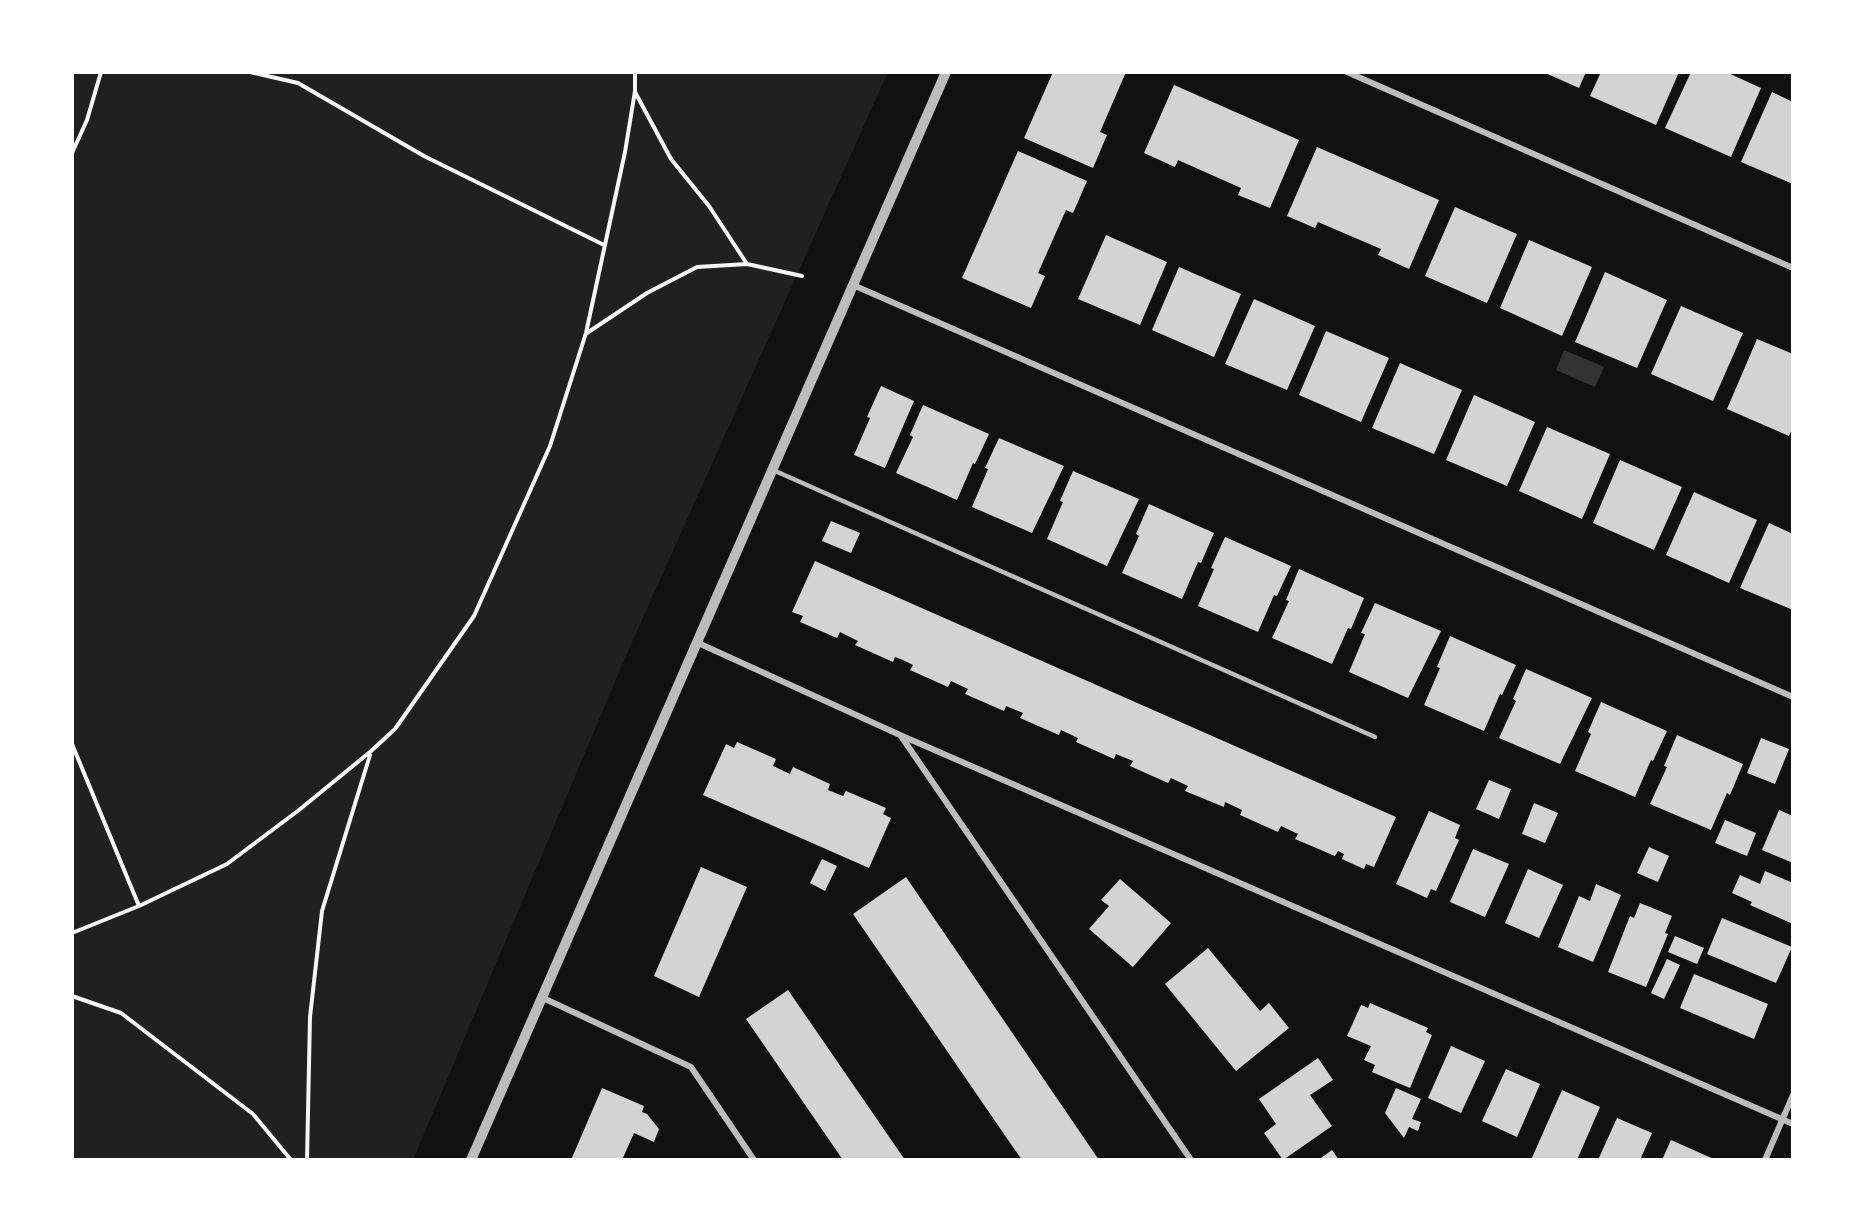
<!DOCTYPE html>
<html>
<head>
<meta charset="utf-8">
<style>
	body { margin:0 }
	#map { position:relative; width:1865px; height:1232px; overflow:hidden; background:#111; font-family:"Work Sans",sans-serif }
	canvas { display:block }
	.frame { position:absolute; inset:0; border:74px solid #fff; pointer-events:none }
</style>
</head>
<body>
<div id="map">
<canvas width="1865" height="1232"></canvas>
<div class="frame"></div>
</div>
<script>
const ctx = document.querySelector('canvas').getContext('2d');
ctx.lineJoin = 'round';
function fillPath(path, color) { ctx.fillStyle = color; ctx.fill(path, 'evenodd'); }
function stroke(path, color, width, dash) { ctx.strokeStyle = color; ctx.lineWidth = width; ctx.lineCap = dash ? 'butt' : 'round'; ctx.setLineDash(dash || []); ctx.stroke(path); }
const green = new Path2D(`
	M72 72H888L628 651 413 1160H72Z`);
const water = new Path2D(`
	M1564 350 1604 367 1595 387 1556 370Z`);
const building = new Path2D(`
	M1053 72H1126L1100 132 1107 135 1093 168 1024 138Z
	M1543 72H1586L1579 88Z
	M1601 72H1679L1656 125 1590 96Z
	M1691 72H1726L1761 88 1731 157 1665 128Z
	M1174 85 1299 140 1270 208 1238 195 1241 188 1178 160 1175 167 1144 153Z
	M1772 92 1793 102V184L1741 162Z
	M1317 147 1439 200 1409 269 1378 255 1381 249 1318 222 1315 228 1287 216Z
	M1018 151 1087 181 1073 213 1066 210 1038 273 1045 276 1031 308 962 278Z
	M1455 207 1517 234 1487 303 1425 276Z
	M1106 235 1167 262 1140 325 1078 299Z
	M1529 240 1592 267 1562 336 1500 308Z
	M1179 267 1241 294 1214 357 1152 330Z
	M1605 272 1667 300 1637 368 1575 342Z
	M1254 299 1315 326 1287 390 1225 364Z
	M1681 306 1743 333 1713 401 1651 374Z
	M1326 331 1389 358 1361 422 1299 395Z
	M1757 339 1793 354V427L1789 436 1727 409Z
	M1400 363 1462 390 1434 454 1372 428Z
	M881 386 914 401 885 468 854 455 870 418 867 417Z
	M1474 395 1535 422 1507 486 1446 460Z
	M923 405 989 434 975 464 973 463 957 500 896 473 913 437 910 435Z
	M1547 427 1610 454 1582 519 1519 491Z
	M999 438 1064 466 1032 533 972 507 988 469 985 468Z
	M1620 460 1682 487 1654 550 1593 523Z
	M1073 471 1139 499 1107 566 1047 539 1063 502 1060 501Z
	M1694 492 1757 520 1729 583 1666 555Z
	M1149 504 1214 533 1201 563 1198 562 1182 599 1122 573 1139 536 1136 534Z
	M831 521 860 533 851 553 822 541Z
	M1769 523 1793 534V610L1740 588Z
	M1225 537 1291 566 1277 596 1274 595 1258 632 1198 606 1214 569 1211 568Z
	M815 561 1396 817 1374 867 1366 864 1364 869 1342 859 1344 854 1338 851 1335 856 1295 839 1298 834 1281 826 1278 832 1240 815 1242 810 1225 802 1224 807 1185 791 1188 786 1171 778 1168 783 1130 766 1133 761 1116 754 1114 759 1076 742 1078 738 1061 730 1059 735 1020 718 1023 713 1006 706 1004 711 965 694 968 689 951 681 948 687 910 670 913 665 903 660 895 657 893 662 855 645 858 641 840 632 837 638 800 622 803 616 792 612Z
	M1299 569 1364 598 1351 629 1348 628 1332 664 1272 638 1289 601 1286 600Z
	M1375 603 1441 631 1408 698 1349 672 1365 634 1361 633Z
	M1450 636 1516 665 1502 695 1500 694 1484 731 1424 705 1440 668 1437 667Z
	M1526 669 1592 698 1560 764 1499 738 1516 701 1513 699Z
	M1601 702 1667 731 1653 761 1651 760 1635 797 1575 771 1591 734 1588 732Z
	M1677 735 1743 764 1730 795 1727 793 1711 830 1650 804 1667 767 1664 766Z
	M1761 738 1789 749 1775 784 1747 773Z
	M737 742 776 759 773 766 790 774 793 767 830 784 828 790 843 796 846 791 886 808 883 814 891 818 869 868 703 795 726 744 734 748Z
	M1489 780 1511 789 1499 819 1476 809Z
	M1534 803 1558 813 1545 843 1522 834Z
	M1779 810 1793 816V863L1762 850Z
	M1429 811 1460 825 1455 838 1459 840 1436 891 1431 889 1427 898 1396 884Z
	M1725 820 1756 833 1747 856 1715 843Z
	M1649 847 1669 856 1658 882 1637 873Z
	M1473 849 1509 864 1485 917 1450 902Z
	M822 859 837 866 825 891 810 883Z
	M701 867 747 887 699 997 654 976Z
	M1528 869 1563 885 1539 938 1505 923Z
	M1765 871 1793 883V924L1750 905 1752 902 1732 893 1740 875 1760 884Z
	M906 877 923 902 1099 1160H1022L1006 1137 853 914Z
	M1120 879 1171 923 1133 967 1089 929 1109 906 1101 900Z
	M1596 884 1621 895 1593 962 1558 947 1579 896 1590 901Z
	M1640 903 1672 916 1665 933 1668 934 1646 987 1608 972 1630 916 1634 918Z
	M1722 918 1792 947 1776 983 1707 954Z
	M1675 936 1704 948 1697 964 1668 952Z
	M1208 948 1260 1011 1269 1003 1289 1028 1236 1071 1165 984Z
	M1667 959 1680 965 1664 999 1651 993Z
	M1694 974 1768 1004 1754 1039 1680 1008Z
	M788 990 872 1112 905 1160H843L746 1019Z
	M1370 1003 1428 1028 1426 1032 1432 1035 1410 1088 1372 1072 1375 1065 1364 1060 1371 1046 1347 1036 1361 1005 1368 1008Z
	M1451 1046 1485 1061 1461 1113 1428 1098Z
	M1318 1058 1333 1080 1310 1095 1332 1126 1283 1160 1264 1133 1276 1124 1259 1099Z
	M1506 1069 1540 1084 1517 1137 1482 1121Z
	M602 1088 644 1106 642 1112 647 1114 659 1129 654 1142 634 1133 622 1160H571Z
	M1396 1088 1421 1099 1412 1119 1421 1122 1418 1131 1409 1127 1404 1138 1385 1113Z
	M1562 1090 1600 1107 1577 1160H1531Z
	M1617 1118 1652 1133 1640 1160H1598Z
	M1671 1140 1716 1160H1662Z
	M1332 1150 1339 1160H1318Z`);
const path = new Path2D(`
	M250 72 298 83 424 156 604 245
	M635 92 671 159 709 206 747 264
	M72 153 87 120 101 72
	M587 333 647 293 697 267 747 264 802 276
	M72 744 139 906
	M72 933 139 906 227 864 299 810 370 752 395 729 474 616 550 446 586 333 625 152 635 91V72
	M72 996 121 1013 253 1114 291 1160
	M307 1160 310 1017 322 911 370 755`);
const service = new Path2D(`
	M773 470 1375 737`);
const minor = new Path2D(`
	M1347 72 1793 268
	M853 285 1793 697
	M696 642 900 735 1793 1124
	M901 736 1191 1160
	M541 997 691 1067 754 1160
	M1765 1160 1793 1095`);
const tertiary = new Path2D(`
	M471 1160 946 72`);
fillPath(green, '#202020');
fillPath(water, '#333');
fillPath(building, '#d3d3d3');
stroke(path, '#f5f5f5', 4);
stroke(service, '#bcbcbc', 4.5);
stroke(minor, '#bcbcbc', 6);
stroke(tertiary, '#bcbcbc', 10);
</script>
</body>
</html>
